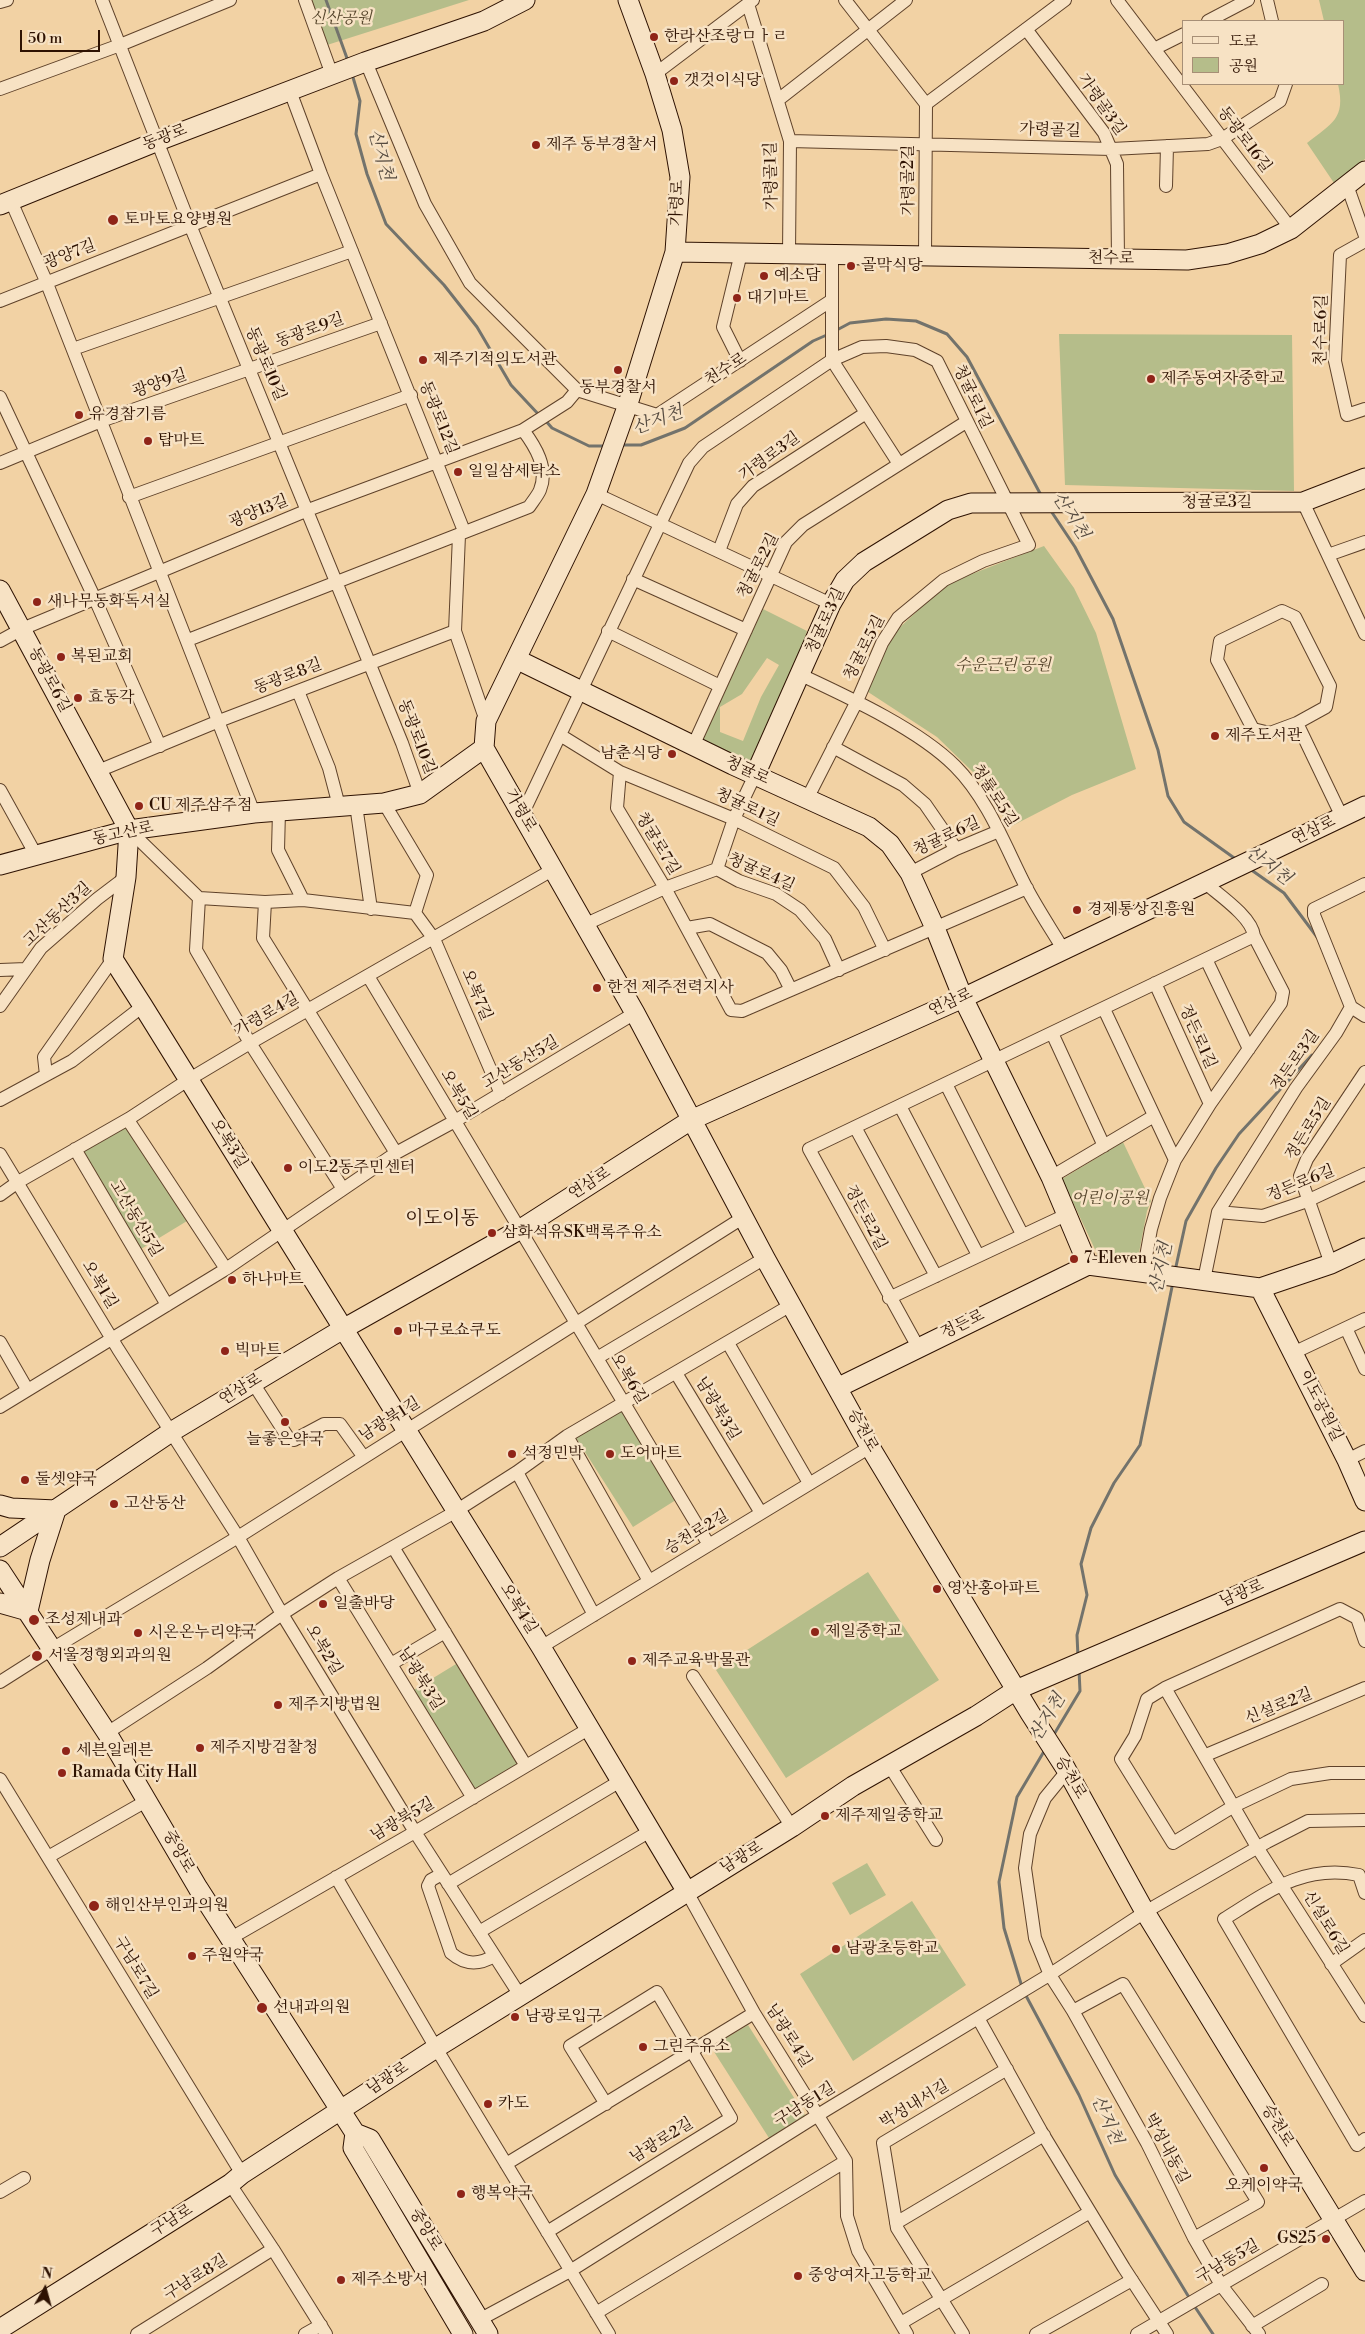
<!DOCTYPE html>
<html>
<head>
<meta charset="utf-8">
<style>
	body { margin:0 }
	#map { position:relative; width:1365px; height:2334px; overflow:hidden; background:#f2d2a4; font-family:"Libre Bodoni","Noto Serif KR",serif }
	canvas { display:block }
	.legend { position:absolute; left:1182px; top:20px; width:162px; height:65px; box-sizing:border-box; background:#f7e2c4; border:1px solid #a78f76; margin:0; padding:6px 9px; list-style:none; font-size:15px; color:#2e1202 }
	.legend li { display:flex; align-items:center; gap:10px; height:25px }
	.legend b { width:25px; border:1px solid #a78f76 }
	.north { position:absolute; left:20px; top:2264px; width:50px; height:50px; -webkit-text-stroke:4px #f7e2c4; paint-order:stroke; rotate:7deg; font-size:14px; font-weight:700; line-height:20px; text-align:center; color:#2e1202 }
	.north::after { content:''; display:block; margin:auto; width:18px; height:22px; background:#2e1202; clip-path:polygon(50% 0,100% 100%,50% 72%,0 100%) }
	.scale { position:absolute; left:20px; top:30px; width:80px; height:22px; box-sizing:border-box; border:2px solid #2e1202; border-top:0; padding-left:6px; font-size:15px; line-height:18px; white-space:nowrap; color:#2e1202; -webkit-text-stroke:4px #f7e2c4; paint-order:stroke }
</style>
</head>
<body>
<div id="map">
<canvas width="1365" height="2334"></canvas>
<ul class="legend">
<li><b style="height:6px;background:#f7e2c4"></b>도로</li>
<li><b style="height:14px;background:#b5bd8a"></b>공원</li>
</ul>
<div class="north">N</div>
<div class="scale">50 m</div>
</div>
<script>
const ctx = document.querySelector('canvas').getContext('2d');
ctx.lineJoin = 'round';
function fillPath(path, color) { ctx.fillStyle = color; ctx.fill(path, 'evenodd'); }
function stroke(path, color, width, dash) { ctx.strokeStyle = color; ctx.lineWidth = width; ctx.lineCap = dash ? 'butt' : 'round'; ctx.setLineDash(dash || []); ctx.stroke(path); }
function write(font, color, halo, rows, align = 'center') {
  ctx.font = font + ' "Libre Bodoni","Noto Serif KR",serif'; ctx.lineWidth = 5; ctx.setLineDash([]); ctx.textBaseline = 'middle'; ctx.strokeStyle = halo; ctx.fillStyle = color; for (const [text, x, y, turn = 0] of rows) {
    ctx.save(); ctx.translate(x, y); ctx.rotate((+turn || 0) * Math.PI / 180); ctx.textAlign = isNaN(turn) ? turn : align; if (halo) ctx.strokeText(text, 0, 0); ctx.fillText(text, 0, 0); ctx.restore();
  }
}
const green = new Path2D(`
	M311 0H469L327 45Z
	M1319 0H1365V159L1334 183 1307 143C1332 123 1346 119 1338 84H1344V21H1324Z
	M1059 334 1292 335 1294 491 1065 485Z
	M1044 546 1074 588 1096 633 1136 769 1072 795 1010 827 975 774 937 737 865 690 896 631 946 584Z
	M763 609 807 631 795 667 753 759 747 766 699 743ZM767 658 779 665 761 697 743 741 720 732V707L742 694Z
	M128 1125 187 1221 141 1249 82 1153Z
	M1123 1142 1151 1201 1147 1211 1137 1263 1100 1260 1062 1179Z
	M622 1409 679 1498 633 1527 576 1438Z
	M868 1572 939 1680 786 1778 716 1670Z
	M456 1664 519 1765 475 1792 412 1691Z
	M867 1863 886 1895 850 1915 832 1883Z
	M912 1901 966 1985 853 2061 800 1974Z
	M748 2025 805 2115 769 2138 711 2047Z`);
const stream = new Path2D(`
	M326 0 348 61
	M352 74 360 101 356 134 367 174 386 224 444 285 477 327 511 385 540 416
	M835 331 850 323 886 319 916 321 947 334 967 357 1042 497
	M545 420 552 428 589 446H606
	M620 445H641L685 428 813 341 829 334
	M1051 511 1075 547 1113 619 1158 750 1168 796 1184 822 1237 860
	M1250 869 1284 893 1317 937
	M1175 1271 1186 1221 1216 1168 1239 1134 1312 1055
	M1078 1657 1077 1635 1087 1595 1081 1564 1091 1528 1114 1483 1140 1445 1173 1282
	M1053 1736 1080 1691 1079 1670
	M1022 1987 1004 1928 999 1882 1017 1797 1046 1748
	M1024 1992 1079 2095 1115 2175 1190 2299
	M1193 2304 1213 2334`);
const street = new Path2D(`
	M102 0 190 225 402 743 420 794
	M305 0 332 75
	M845 0 926 104 925 256
	M1117 0 1291 229
	M1267 0 1272 21
	M0 2 7 0
	M748 4 790 141 789 254
	M1208 21 1248 0
	M1026 29 1104 133 1117 164 1118 259
	M1154 49 1184 34
	M366 62 425 204 470 283 577 390 657 415 832 300V254
	M655 74 753 0
	M0 89 120 45 230 0
	M290 91 321 174 464 531
	M778 100 906 0
	M926 104 1065 0
	M790 141 1112 149 1208 144 1222 139 1280 101 1286 84
	M1347 185 1365 236
	M1166 186 1167 146
	M11 201 46 281 254 813
	M1365 241 1340 255 1335 361 1347 415 1365 409
	M832 300V360L899 464
	M0 301 321 174
	M73 349 352 251
	M740 361 723 327 741 253
	M0 397 95 599 160 746
	M0 463 101 421 381 323
	M596 494 831 604
	M129 497 411 395
	M1303 502 1365 634
	M459 535 455 631 486 721
	M719 551 737 504 753 486 866 413
	M1328 555 1365 542
	M633 579 746 630
	M608 631 720 686
	M188 640 529 507C533 501 538 495 540 490 549 468 535 446 523 430
	M0 641 22 629 308 510 523 430 567 402 577 390
	M801 675C848 697 918 729 955 766 988 799 1005 846 1026 887 1037 908 1051 929 1063 949
	M298 691 329 768 339 806
	M1297 723 1270 733 1253 729 1217 660 1220 641 1282 611 1295 617 1330 686 1326 707 1297 723 1342 817
	M560 735 620 772 734 819 834 868 864 907 885 950
	M693 746 786 542 803 525 966 422
	M833 747 903 785 925 804 956 849
	M98 771 219 721 455 631
	M620 772 617 808 665 888 731 1010 742 1011 1027 888
	M0 790 36 855
	M356 805 371 909
	M279 811 278 850 303 900
	M522 815 689 463 703 447 832 360 862 347 886 346 915 350 937 361 1029 545 983 561 944 580 898 618 882 643 857 701 807 799
	M129 830 199 898 196 950 250 1043 343 1189
	M717 869 734 819 755 775
	M910 873 956 849 999 831
	M1204 882C1219 895 1252 917 1254 936
	M199 898 265 902 303 900 415 913 427 875 384 803
	M265 902 263 938 396 1153
	M415 913 434 939 501 1094
	M586 924 665 888 717 869 739 881 776 894 800 910 825 939 839 970
	M687 928 710 924 767 953 781 970 791 990
	M1206 959 1249 1049
	M0 970 26 969
	M368 976 709 1545
	M1155 983 1210 1104
	M0 1006 41 948 97 899 126 877
	M1351 1007 1365 1016
	M1104 1009 1175 1160
	M1052 1033 1104 1146
	M46 1075 44 1057 113 959
	M946 1084 1022 1234
	M0 1100 72 1061 143 1006
	M900 1106 978 1255
	M128 1120 226 1269
	M855 1127 936 1276
	M75 1149 167 1305
	M0 1154 118 1349 238 1537 282 1614 415 1832 521 1997
	M1051 1177 1154 1116
	M0 1195 18 1182 130 1118 188 1080 250 1043 554 869
	M1218 1212 1263 1216 1307 1201 1365 1174
	M1331 1264 1300 1176 1307 1159 1365 1072
	M1204 1280 1218 1212 1296 1088 1336 1033 1351 1007 1314 915V909L1365 884
	M889 1298 1068 1214
	M1346 1328 1365 1369
	M0 1342 27 1389
	M728 1343 809 1483
	M918 1347 809 1149 1254 936 1283 992 1281 1003 1210 1104 1175 1160 1160 1198 1151 1229 1143 1273
	M1293 1353 1365 1319
	M597 1358 765 1258
	M676 1373 761 1513
	M253 1383 289 1439 294 1440 324 1424H340L363 1456
	M0 1407 226 1269 396 1153 455 1121 635 1013
	M567 1436 649 1581
	M1347 1460 1365 1451
	M517 1472 594 1615
	M393 1547 526 1766
	M338 1578 473 1798
	M1365 1641 1357 1618 1340 1609 1165 1688 1147 1699 1135 1736 1121 1759 1173 1843 1234 1806 1291 1779 1330 1773H1365
	M541 1647 870 1447
	M391 1664 445 1632
	M693 1676 792 1827
	M0 1682 52 1649 238 1537 744 1217
	M1165 1688 1257 1847 1365 2016
	M107 1733 207 1668 282 1614 338 1578 448 1516 517 1472 567 1436 791 1305
	M1206 1755 1365 1688
	M889 1765 936 1840
	M1067 1771 1045 1798 1030 1834 1025 1868 1035 1938 1050 1975 1073 2011 1147 2143 1194 2238 1221 2285 1259 2334
	M0 1779 242 2174
	M48 1857 148 1800
	M442 1874 431 1880 428 1886 451 1953C465 1965 479 1965 494 1956
	M336 1877 436 2048 609 2334
	M448 1884 622 1780
	M687 1892 754 2013 846 2161 847 2216 858 2251 907 2334
	M1365 1893 1359 1875C1304 1864 1269 1891 1224 1919L1357 2145 1365 2139
	M479 1932 652 1830
	M231 1938 415 1832 590 1728
	M1331 1964 1365 1940
	M1073 2011 1123 1984 1258 2202 1194 2238
	M978 2018 1041 2131 1124 2268 1167 2334
	M506 2164 754 2013
	M230 2184 273 2249 326 2334
	M0 2192 24 2178
	M896 2223 1044 2135
	M547 2232 731 2118 657 1992 570 2046 606 2104
	M596 2313 846 2161
	M479 2320 570 2271 826 2110 1049 1975 1145 1912 1267 1842 1308 1821 1365 1820
	M901 2323 1090 2212
	M1252 2326 1322 2284
	M137 2334 273 2249
	M305 2334 321 2325
	M963 2334 897 2228 883 2143 1007 2069
	M1036 2334 1132 2280
	M1137 2334 1365 2201`);
const secondary = new Path2D(`
	M628 0 655 74 672 130 680 177 675 252 627 407 596 494 486 721 484 748 635 1013 765 1258 870 1447 1030 1713 1066 1769 1145 1912 1365 2271
	M0 205 158 141 365 62 484 21 525 0
	M675 252 1187 260 1227 254 1260 244 1291 229 1365 171
	M0 590 129 830 126 877 113 959 143 1006 541 1647 687 1892
	M516 659 733 765 869 827 890 844 910 873 935 928 963 998 1051 1177 1088 1265 1260 1288 1331 1264 1365 1248
	M755 775 831 604 845 580 864 562 948 510 971 503 1303 502 1365 478
	M0 865 129 830 254 813 384 803 420 794 484 748
	M1260 1288 1347 1460 1365 1501
	M839 1387 1088 1265
	M0 1505 11 1508 56 1510 40 1560 28 1611 0 1603
	M0 1547 171 1432 343 1329 519 1230 691 1120 963 998 1365 806
	M0 1570 107 1733 198 1888 355 2133 370 2139 488 2334
	M355 2133 353 2148 463 2334
	M0 2329 230 2184 242 2174 436 2048 792 1827 853 1786 976 1716 1016 1690 1365 1541`);
const markers = [
	[654,37,5,"#8f2418"],
	[674,81,5,"#8f2418"],
	[536,145,5,"#8f2418"],
	[113,220,6,"#8f2418"],
	[851,266,5,"#8f2418"],
	[764,276,5,"#8f2418"],
	[737,298,5,"#8f2418"],
	[423,360,5,"#8f2418"],
	[618,370,5,"#8f2418"],
	[1151,379,5,"#8f2418"],
	[79,415,5,"#8f2418"],
	[148,441,5,"#8f2418"],
	[458,472,5,"#8f2418"],
	[37,602,5,"#8f2418"],
	[61,657,5,"#8f2418"],
	[78,698,5,"#8f2418"],
	[1215,736,5,"#8f2418"],
	[672,754,5,"#8f2418"],
	[139,806,5,"#8f2418"],
	[1077,910,5,"#8f2418"],
	[597,988,5,"#8f2418"],
	[288,1168,5,"#8f2418"],
	[492,1233,5,"#8f2418"],
	[1074,1259,5,"#8f2418"],
	[232,1280,5,"#8f2418"],
	[398,1331,5,"#8f2418"],
	[225,1351,5,"#8f2418"],
	[285,1422,5,"#8f2418"],
	[512,1454,5,"#8f2418"],
	[610,1454,5,"#8f2418"],
	[25,1480,5,"#8f2418"],
	[114,1504,5,"#8f2418"],
	[937,1589,5,"#8f2418"],
	[323,1604,5,"#8f2418"],
	[34,1620,6,"#8f2418"],
	[815,1632,5,"#8f2418"],
	[138,1633,5,"#8f2418"],
	[37,1656,6,"#8f2418"],
	[632,1661,5,"#8f2418"],
	[278,1705,5,"#8f2418"],
	[200,1748,5,"#8f2418"],
	[66,1751,5,"#8f2418"],
	[62,1773,5,"#8f2418"],
	[825,1816,5,"#8f2418"],
	[94,1906,6,"#8f2418"],
	[836,1949,5,"#8f2418"],
	[192,1956,5,"#8f2418"],
	[262,2008,6,"#8f2418"],
	[515,2017,5,"#8f2418"],
	[643,2047,5,"#8f2418"],
	[488,2104,5,"#8f2418"],
	[1264,2168,5,"#8f2418"],
	[461,2194,5,"#8f2418"],
	[1326,2239,5,"#8f2418"],
	[798,2276,5,"#8f2418"],
	[341,2280,5,"#8f2418"]
];
const parkNames = [
	["신산공원",341,19],
	["수운근린 공원",1003,666],
	["어린이공원",1110,1199]
];
const poiNames = [
	["한라산조랑ㅁㅏㄹ",664,37],
	["갯것이식당",684,81],
	["제주 동부경찰서",546,145],
	["토마토요양병원",124,220],
	["골막식당",861,266],
	["예소담",774,276],
	["대기마트",747,298],
	["제주기적의도서관",433,360],
	["제주동여자중학교",1161,379],
	["동부경찰서",618,388,"center"],
	["유경참기름",89,415],
	["탑마트",158,441],
	["일일삼세탁소",468,472],
	["새나무동화독서실",47,602],
	["복된교회",71,657],
	["효동각",88,698],
	["제주도서관",1225,736],
	["남춘식당",662,754,"right"],
	["CU 제주삼주점",149,806],
	["경제통상진흥원",1087,910],
	["한전 제주전력지사",607,988],
	["이도2동주민센터",298,1168],
	["삼화석유SK백록주유소",502,1233],
	["7-Eleven",1084,1259],
	["하나마트",242,1280],
	["마구로쇼쿠도",408,1331],
	["빅마트",235,1351],
	["늘좋은약국",285,1440,"center"],
	["석정민박",522,1454],
	["도어마트",620,1454],
	["둘셋약국",35,1480],
	["고산동산",124,1504],
	["영산홍아파트",947,1589],
	["일출바당",333,1604],
	["조성제내과",45,1620],
	["제일중학교",825,1632],
	["시온온누리약국",148,1633],
	["서울정형외과의원",48,1656],
	["제주교육박물관",642,1661],
	["제주지방법원",288,1705],
	["제주지방검찰청",210,1748],
	["세븐일레븐",76,1751],
	["Ramada City Hall",72,1773],
	["제주제일중학교",835,1816],
	["해인산부인과의원",105,1906],
	["남광초등학교",846,1949],
	["주원약국",202,1956],
	["선내과의원",273,2008],
	["남광로입구",525,2017],
	["그린주유소",653,2047],
	["카도",498,2104],
	["오케이약국",1264,2186,"center"],
	["행복약국",471,2194],
	["GS25",1316,2239,"right"],
	["중앙여자고등학교",808,2276],
	["제주소방서",351,2280]
];
const streetNames = [
	["가령골3길",1101,105,55],
	["가령골길",1050,131,2],
	["동광로",165,138,-21],
	["동광로16길",1244,140,53],
	["가령골1길",772,176,-91],
	["가령골2길",909,180,-90],
	["가령로",678,203,-88],
	["광양7길",70,255,-21],
	["천수로",1111,259,1],
	["천수로6길",1322,330,-89],
	["동광로9길",310,331,-20],
	["동광로10길",265,364,67],
	["천수로",726,370,-33],
	["광양9길",160,384,-19],
	["청귤로1길",972,397,64],
	["동광로12길",438,418,68],
	["가령로3길",770,457,-36],
	["청귤로3길",1217,503],
	["광양13길",259,512,-22],
	["청귤로2길",759,566,-63],
	["청귤로3길",826,621,-65],
	["청귤로5길",865,648,-63],
	["동광로8길",288,677,-21],
	["동광로6길",49,680,62],
	["동광로10길",416,737,69],
	["청귤로",747,771,25],
	["청률로5길",994,796,57],
	["청귤로1길",747,808,25],
	["가령로",520,811,60],
	["연삼로",1314,831,-26],
	["동고산로",123,834,-12],
	["청귤로6길",947,837,-25],
	["청귤로7길",657,844,59],
	["청귤로4길",761,873,24],
	["고산동산3길",58,915,-43],
	["오복7길",476,995,67],
	["연삼로",951,1003,-25],
	["가령로4길",267,1015,-30],
	["정든로1길",1197,1037,66],
	["정든로3길",1296,1061,-55],
	["고산동산5길",521,1063,-31],
	["오복5길",458,1095,59],
	["정든로5길",1309,1129,-58],
	["오복3길",228,1144,58],
	["연삼로",590,1184,-33],
	["정든로6길",1301,1184,-22],
	["정든로2길",865,1218,62],
	["고산동산5길",135,1219,59],
	["오복1길",99,1285,59],
	["정든로",963,1325,-26],
	["오복6길",628,1379,59],
	["연삼로",241,1390,-31],
	["이도공원길",1320,1406,63],
	["남광북3길",717,1409,59],
	["남광북1길",390,1420,-32],
	["승천로",862,1431,61],
	["승천로2길",697,1533,-31],
	["남광로",1242,1594,-23],
	["오복4길",518,1609,58],
	["오복2길",323,1650,59],
	["남광북3길",420,1679,58],
	["신설로2길",1279,1707,-22],
	["승천로",1070,1778,60],
	["남광북5길",403,1820,-30],
	["중앙로",178,1852,60],
	["남광로",742,1858,-32],
	["신설로6길",1325,1923,58],
	["구남로7길",135,1968,59],
	["남광로4길",788,2036,58],
	["남광로",388,2079,-33],
	["구남동1길",805,2105,-32],
	["박성내서길",915,2105,-31],
	["승천로",1277,2126,58],
	["남광로2길",662,2141,-32],
	["박성내동길",1166,2149,62],
	["구남로",172,2221,-32],
	["중앙로",425,2230,59],
	["구남동5길",1228,2262,-30],
	["구남로8길",196,2278,-32]
];
const waterNames = [
	["산지천",380,155,75],
	["산지천",658,421,-20],
	["산지천",1070,516,57],
	["산지천",1268,866,37],
	["산지천",1162,1268,-78],
	["산지천",1048,1718,-59],
	["산지천",1106,2120,66]
];
const quarterNames = [
	["이도이동",442,1219]
];
fillPath(green, '#b5bd8a');
stroke(stream, '#73736c', 3);
stroke(street, '#5f422a', 14);
stroke(secondary, '#2e1202', 21);
stroke(street, '#f7e2c4', 12);
stroke(secondary, '#f7e2c4', 19);
for (const [x, y, r, color] of markers) { const dot = new Path2D(); dot.arc(x, y, r, 0, 2 * Math.PI); ctx.fillStyle = color; ctx.fill(dot); stroke(dot, '#f7e2c4', 2); }
write('italic 16px', '#56452b', '#f7e2c4', parkNames);
write('16px', '#2e1202', '#f7e2c4', poiNames, 'left');
write('16px', '#2e1202', '#f7e2c4', streetNames);
write('italic 18px', '#564b40', '#f7e2c4', waterNames);
write('19px', '#2e1202', '#f7e2c4', quarterNames);
</script>
</body>
</html>
